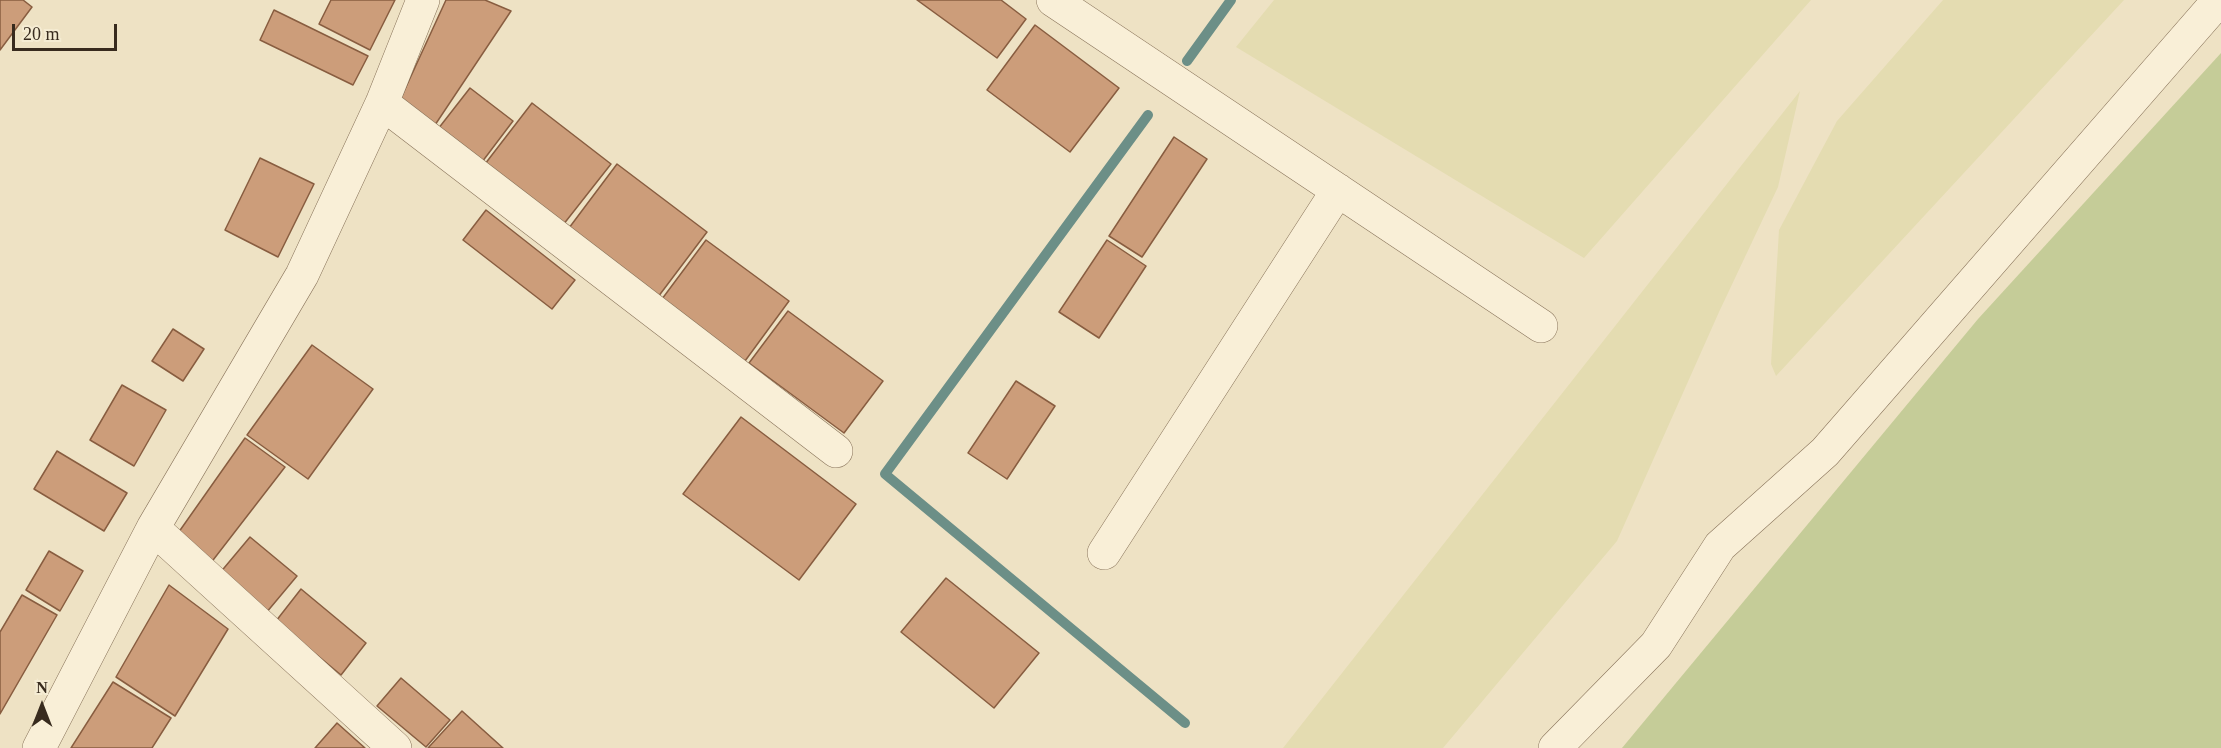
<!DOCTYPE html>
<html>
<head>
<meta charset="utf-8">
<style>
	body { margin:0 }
	#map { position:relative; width:2221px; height:748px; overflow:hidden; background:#eee2c4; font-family:Georgia,serif }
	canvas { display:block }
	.north { position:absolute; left:12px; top:676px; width:60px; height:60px; -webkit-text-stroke:4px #f5ecd3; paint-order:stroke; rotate:0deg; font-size:16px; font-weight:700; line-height:24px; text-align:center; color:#382b1e }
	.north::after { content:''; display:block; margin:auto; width:21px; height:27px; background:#382b1e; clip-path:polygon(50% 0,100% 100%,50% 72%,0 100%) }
	.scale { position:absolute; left:12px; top:24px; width:105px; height:27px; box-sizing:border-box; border:3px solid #382b1e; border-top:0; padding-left:8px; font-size:18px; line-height:21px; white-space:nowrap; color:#382b1e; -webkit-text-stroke:4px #f5ecd3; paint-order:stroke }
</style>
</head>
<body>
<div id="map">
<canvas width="2221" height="748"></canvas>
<div class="north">N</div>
<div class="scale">20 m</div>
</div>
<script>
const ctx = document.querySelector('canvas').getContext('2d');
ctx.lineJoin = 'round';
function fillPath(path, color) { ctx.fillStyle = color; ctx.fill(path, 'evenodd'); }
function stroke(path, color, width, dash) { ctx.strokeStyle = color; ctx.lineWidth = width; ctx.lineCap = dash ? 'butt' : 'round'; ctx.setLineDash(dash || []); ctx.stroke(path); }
const farmland = new Path2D(`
	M1274 0H1811L1584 258 1236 47Z
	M1943 0H2124L1776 376 1771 364 1779 230 1837 121Z
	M1800 91 1778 187 1719 312 1617 541 1443 748H1283Z`);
const green = new Path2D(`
	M2221 53V748H1622L1978 319Z`);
const stream = new Path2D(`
	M1187 61 1231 0
	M1148 115 885 474 1185 723`);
const building = new Path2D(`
	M0 0H23L32 7 0 50Z
	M331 0H395L370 50 319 24Z
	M446 0H485L511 11 435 125 400 100Z
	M917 0H1001L1026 19 997 58Z
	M274 10 368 56 353 85 260 40Z
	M1035 25 1119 88 1070 152 987 90Z
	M470 88 513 121 482 162 438 129Z
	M532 103 611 164 563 225 485 164Z
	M1174 137 1207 159 1142 257 1109 236Z
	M260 158 314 184 278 257 225 230Z
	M617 164 707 232 658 297 569 228Z
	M486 210 575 280 552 309 463 240Z
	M706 240 789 301 745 361 662 299Z
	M1107 240 1146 266 1099 338 1059 312Z
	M788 311 883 381 844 433 749 363Z
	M173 329 204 349 183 381 152 361Z
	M312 345 373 389 308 479 247 435Z
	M1016 381 1055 406 1007 479 968 453Z
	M122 385 166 410 134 466 90 440Z
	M741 417 856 504 799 580 683 494Z
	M245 438 285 467 210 564 176 536Z
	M57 451 127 493 104 531 34 489Z
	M250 537 297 576 266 613 219 574Z
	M49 551 83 571 60 611 26 590Z
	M946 578 1039 653 994 708 901 632Z
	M169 585 228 629 175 716 116 677Z
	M301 589 366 643 341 675 276 621Z
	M22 595 57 615 0 714V632Z
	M401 678 450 720 426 747 377 706Z
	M113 682 171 718 152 748H71Z
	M462 711 503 748H428Z
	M337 723 365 748H315Z`);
const minor = new Path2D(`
	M1053 0 1541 326
	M382 103 836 451
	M153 528 395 748
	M1104 553 1338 190
	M39 748 153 528 302 275 382 103 423 0
	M1555 748 1656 645 1720 546 1825 452 2219 0`);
fillPath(farmland, '#e4dcb1');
fillPath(green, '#c5cc98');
stroke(stream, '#6c8f87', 10);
fillPath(building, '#cc9d7a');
stroke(building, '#885d40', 1.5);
stroke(minor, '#88735a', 34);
stroke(minor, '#f9efd7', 33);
</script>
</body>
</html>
